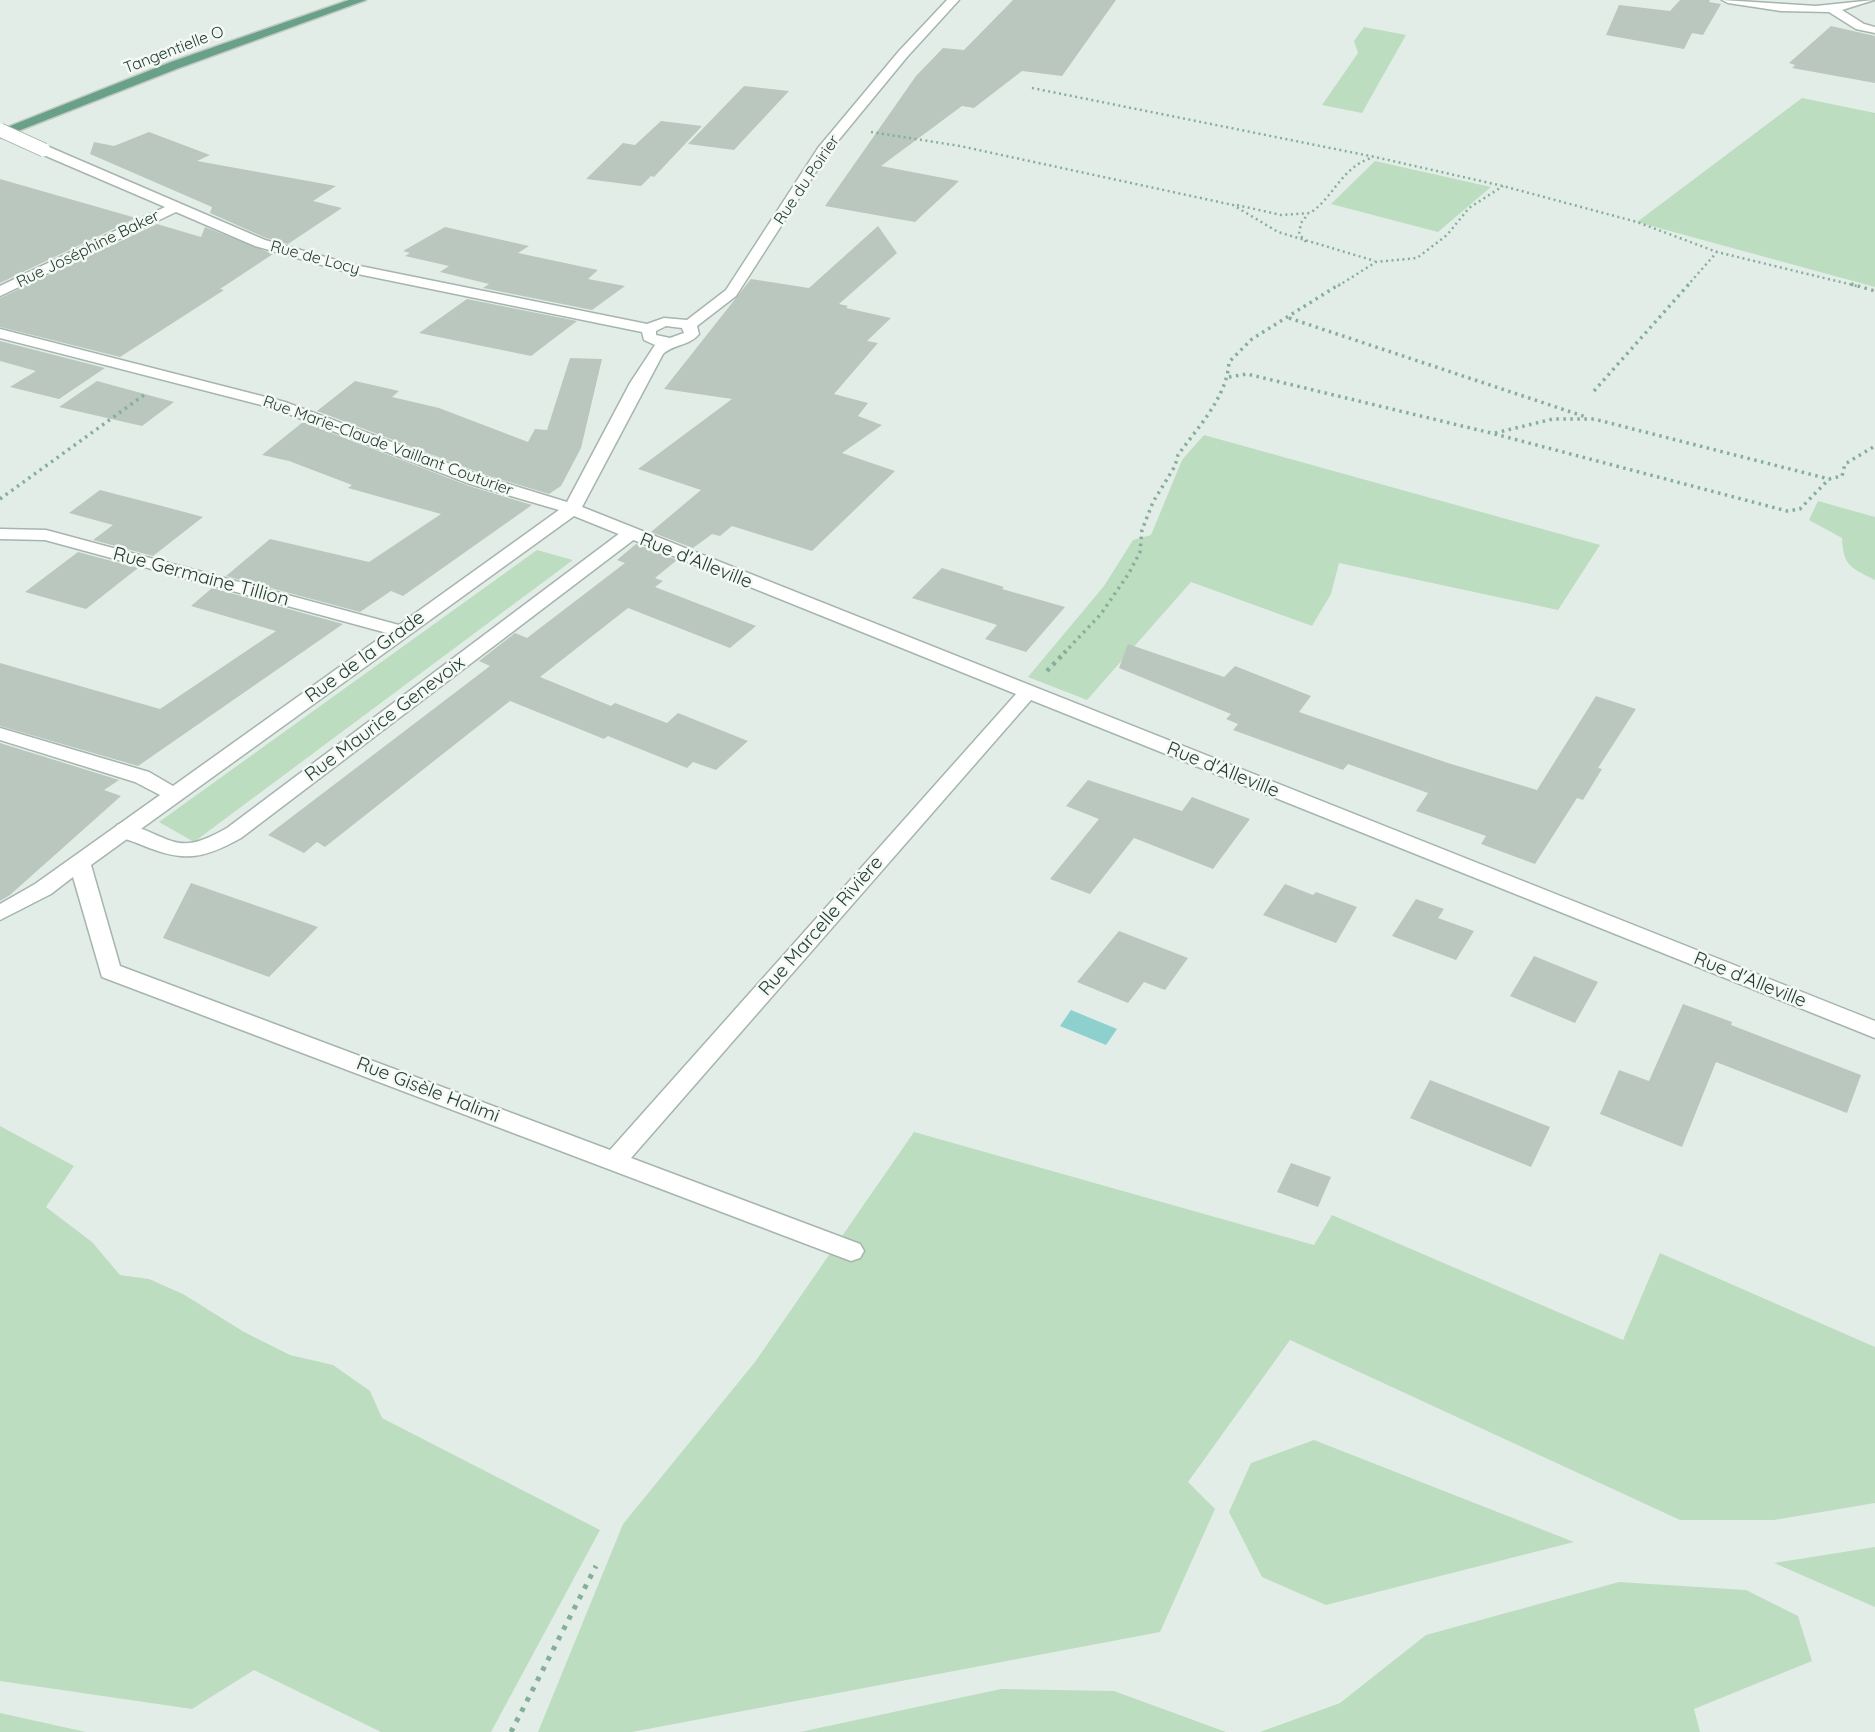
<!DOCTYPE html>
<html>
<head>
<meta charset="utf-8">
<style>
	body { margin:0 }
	canvas { display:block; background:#e3ede7 }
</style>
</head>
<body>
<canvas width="1875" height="1732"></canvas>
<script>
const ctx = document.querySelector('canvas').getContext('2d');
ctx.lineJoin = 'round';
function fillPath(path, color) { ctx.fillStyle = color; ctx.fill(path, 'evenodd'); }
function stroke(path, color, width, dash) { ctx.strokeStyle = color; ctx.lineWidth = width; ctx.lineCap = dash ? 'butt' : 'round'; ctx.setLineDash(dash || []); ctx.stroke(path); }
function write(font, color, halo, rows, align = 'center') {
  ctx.font = font + ' Quicksand,sans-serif'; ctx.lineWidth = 5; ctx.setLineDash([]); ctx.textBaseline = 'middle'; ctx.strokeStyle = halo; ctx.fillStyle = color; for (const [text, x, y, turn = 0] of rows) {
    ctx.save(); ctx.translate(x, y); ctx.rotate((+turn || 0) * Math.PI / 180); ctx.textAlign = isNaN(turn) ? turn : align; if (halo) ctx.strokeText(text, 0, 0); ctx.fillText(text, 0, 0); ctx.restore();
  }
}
const green = new Path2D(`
	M1364 27 1406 35 1362 113 1322 105 1358 53 1354 41Z
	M1802 98 1875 113V287L1637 222Z
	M1375 161 1491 187 1438 232 1331 204Z
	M1204 435 1600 545 1558 610 1339 563 1331 594 1312 626 1191 582 1087 700 1028 677 1104 586 1133 540 1151 535 1182 460Z
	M1818 501 1875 517V580C1851 568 1843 566 1842 538L1809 520Z
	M537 550 573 560 194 842 159 822Z
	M0 1126 74 1166 46 1207 92 1242 120 1275 149 1279 183 1294 244 1332 290 1355 333 1365 370 1391 382 1418 600 1530 491 1732H381L254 1670 192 1709 0 1681Z
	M914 1132 1314 1245 1332 1215 1623 1340 1660 1253 1875 1347V1503L1774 1520H1680L1290 1340 1188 1482 1215 1509 1160 1632 632 1732H538L623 1524 755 1362Z
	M1314 1440 1574 1542 1326 1605 1262 1577 1229 1512 1251 1463Z
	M1875 1547V1607L1774 1563Z
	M1619 1582 1746 1590 1798 1616 1812 1661 1694 1709 1700 1732H1260L1340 1703 1426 1635Z
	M1001 1689 1114 1691 1226 1732H800Z
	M0 1713 86 1732H0Z`);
const water = new Path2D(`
	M1071 1010 1117 1029 1106 1045 1060 1026Z`);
const building = new Path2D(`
	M1013 0H1116L1062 76 1022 71 974 108 962 106 881 166 959 181 915 222 825 206 916 76 943 48 964 50Z
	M1680 0H1710L1709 2 1721 4 1703 35 1692 33 1684 49 1606 35 1619 5 1670 11Z
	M1831 26 1875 36V83L1792 68 1795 65 1789 63Z
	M744 86 789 91 734 150 688 144Z
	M661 121 702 126 654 177 651 176 641 186 586 179 623 143 635 145Z
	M149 132 210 155 197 161 336 186 313 201 342 208 288 244 266 238 210 213 212 207 90 154 94 142 114 146Z
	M0 179 136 218 0 283Z
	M157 224 201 237 205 227 273 254 220 289 224 290 120 357 0 327V298Z
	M878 226 897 253 839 304 848 306 846 308 891 318 867 341 878 343 834 394 868 403 858 416 882 425 842 453 895 471 812 551 732 526 720 536 712 534 693 548 651 532 701 490 638 469 732 399 664 389 751 279 809 288Z
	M445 227 529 246 518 253 598 270 588 279 625 286 592 310 483 288 489 284 440 272 449 266 405 256 410 253 403 251Z
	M467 299 577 321 531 356 419 333Z
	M0 341 105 368 59 399 10 387 36 371 0 361Z
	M570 358 602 359 581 448 561 486 549 494 483 474 317 411 355 381 399 391 392 397 439 408 528 442 535 429 547 430Z
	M97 381 174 402 142 426 59 407Z
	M303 422 469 486 532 505 403 596 391 591 360 612 226 576 270 539 369 562 441 514 348 488 352 485 289 461 262 455Z
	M100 490 162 506 203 517 153 556 93 540 113 525 69 513Z
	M636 544 677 560 655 578 663 581 655 587 756 626 730 648 628 608 540 677 611 706 615 703 667 723 678 713 748 741 716 770 693 762 687 768 608 736 604 739 510 701 325 847 317 842 304 853 268 835 490 666 479 661 515 633 527 638 625 563 617 560Z
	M78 552 138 568 86 609 25 592Z
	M942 568 1004 587 1002 589 1065 607 1026 652 985 639 997 625 912 598Z
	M212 588 343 624 138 766 0 726V663L160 709 276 631 191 606Z
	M1128 644 1224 677 1235 666 1311 696 1299 712 1448 763 1537 790 1596 696 1636 709 1598 768 1602 769 1583 800 1577 798 1535 864 1481 844 1486 836 1416 811 1428 793 1348 764 1343 770 1233 730 1238 724 1226 719 1231 714 1119 668Z
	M0 743 119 780 104 790 121 796 10 895 0 901Z
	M1088 780 1182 811 1192 797 1250 819 1213 869 1134 838 1090 894 1050 879 1099 819 1066 806Z
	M191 883 318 927 269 977 163 938Z
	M1285 884 1313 895 1316 892 1357 907 1336 943 1263 915Z
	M1416 899 1444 909 1438 918 1474 931 1456 960 1392 936Z
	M1119 931 1188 958 1165 990 1144 982 1128 1003 1077 982Z
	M1534 956 1598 982 1575 1023 1510 996Z
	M1683 1004 1732 1022 1731 1025 1861 1075 1847 1113 1716 1062 1682 1147 1600 1114 1619 1070 1649 1081Z
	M1430 1080 1550 1127 1531 1167 1410 1118Z
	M1291 1163 1331 1177 1318 1207 1277 1192Z`);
const pathFar3 = new Path2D(`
	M1032 88 1375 157 1503 186 1637 222 1717 252 1857 286
	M871 132 960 146 1233 205 1278 232 1375 261
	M1237 205 1281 215 1310 213C1334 197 1341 168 1371 158
	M1306 242 1299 234 1301 223 1308 214
	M1338 286 1376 262 1417 258 1447 235 1469 208 1503 186
	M1687 286 1717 252`);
const pathFar2 = new Path2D(`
	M1851 284 1875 291
	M1289 318 1586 417
	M1229 377 1247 374 1491 433 1787 511 1800 509 1829 479
	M1594 391 1689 284
	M1495 433 1553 419H1594L1829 479 1842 476 1845 464 1875 446
	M0 499 144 395
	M1064 653 1101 614 1129 573 1140 552 1142 530 1153 502 1175 466 1178 455C1198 427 1227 397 1229 362L1252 339 1340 284`);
const pathFar1 = new Path2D(`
	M1047 671 1066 651`);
const path = new Path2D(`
	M511 1732 596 1566`);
const lane = new Path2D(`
	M630 529 639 534 636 538 241 838C200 861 181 862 137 843 129 840 119 838 114 830L117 825 124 823C174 837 175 858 227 828L624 530Z`);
const street = new Path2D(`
	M947 0H959L907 57 828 153 736 296 697 326 699 334C689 346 674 344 663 354L582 507 1875 1021V1038L1031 700 631 1158 860 1244 864 1251 860 1258 851 1261 102 977 73 877 51 894 0 920V904L35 884 160 795 135 782 0 740V728L149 772 173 786 387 633 45 540 0 539V529L46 530 399 625 559 510 470 484 273 408 0 338V329L285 402 482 476 567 502 630 383 655 345 644 340 642 332 343 271 255 246 176 212 0 296V286L165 207 39 153V147H49L265 240 350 264 647 324 664 318 687 320 726 290 818 148 899 51ZM666 326 682 328 684 333 670 338 656 335V331ZM574 516 1016 694 610 1150 120 966 91 865Z
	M1722 0 1816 6 1874 0 1842 10 1864 24 1875 27V33L1856 29 1829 12 1781 11 1728 3Z`);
const primary = new Path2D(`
	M349 0H366L179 68 0 138V130L171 62Z`);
const streetBridge = new Path2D(`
	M0 130 44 150`);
const farStreetnames = [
	["Tangentielle O",174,50,-21],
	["Rue du Poirier",807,180,-56],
	["Rue Joséphine Baker",88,249,-26],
	["Rue de Locy",315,258,15],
	["Rue Marie-Claude Vaillant Couturier",388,446,20]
];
const streetNames = [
	["Rue d'Alleville",696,561,22],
	["Rue Germaine Tillion",201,577,15],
	["Rue de la Grade",365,657,-36],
	["Rue Maurice Genevoix",385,719,-37],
	["Rue d'Alleville",1223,770,22],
	["Rue Marcelle Rivière",821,926,-49],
	["Rue d'Alleville",1750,980,22],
	["Rue Gisèle Halimi",428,1090,21]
];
fillPath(green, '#bdddc0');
fillPath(water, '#8dd0ce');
fillPath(building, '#b9c7bf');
stroke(lane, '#a6b5ad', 3);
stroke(street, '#a6b5ad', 3);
stroke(primary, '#c1c9c6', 3);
stroke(pathFar3, '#85af9a', 2.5, [2, 3.5]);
stroke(pathFar2, '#85af9a', 3.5, [2.5, 4.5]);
stroke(pathFar1, '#85af9a', 4.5, [3.5, 5]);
stroke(path, '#85af9a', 5, [4.5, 7]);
fillPath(lane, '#fff');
fillPath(street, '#fff');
fillPath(primary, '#69a188');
stroke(streetBridge, '#a6b5ad', 15, []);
stroke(streetBridge, '#fff', 13);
write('16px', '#233d32', '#f4f9f5', farStreetnames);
write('19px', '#233d32', '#f4f9f5', streetNames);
</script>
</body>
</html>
